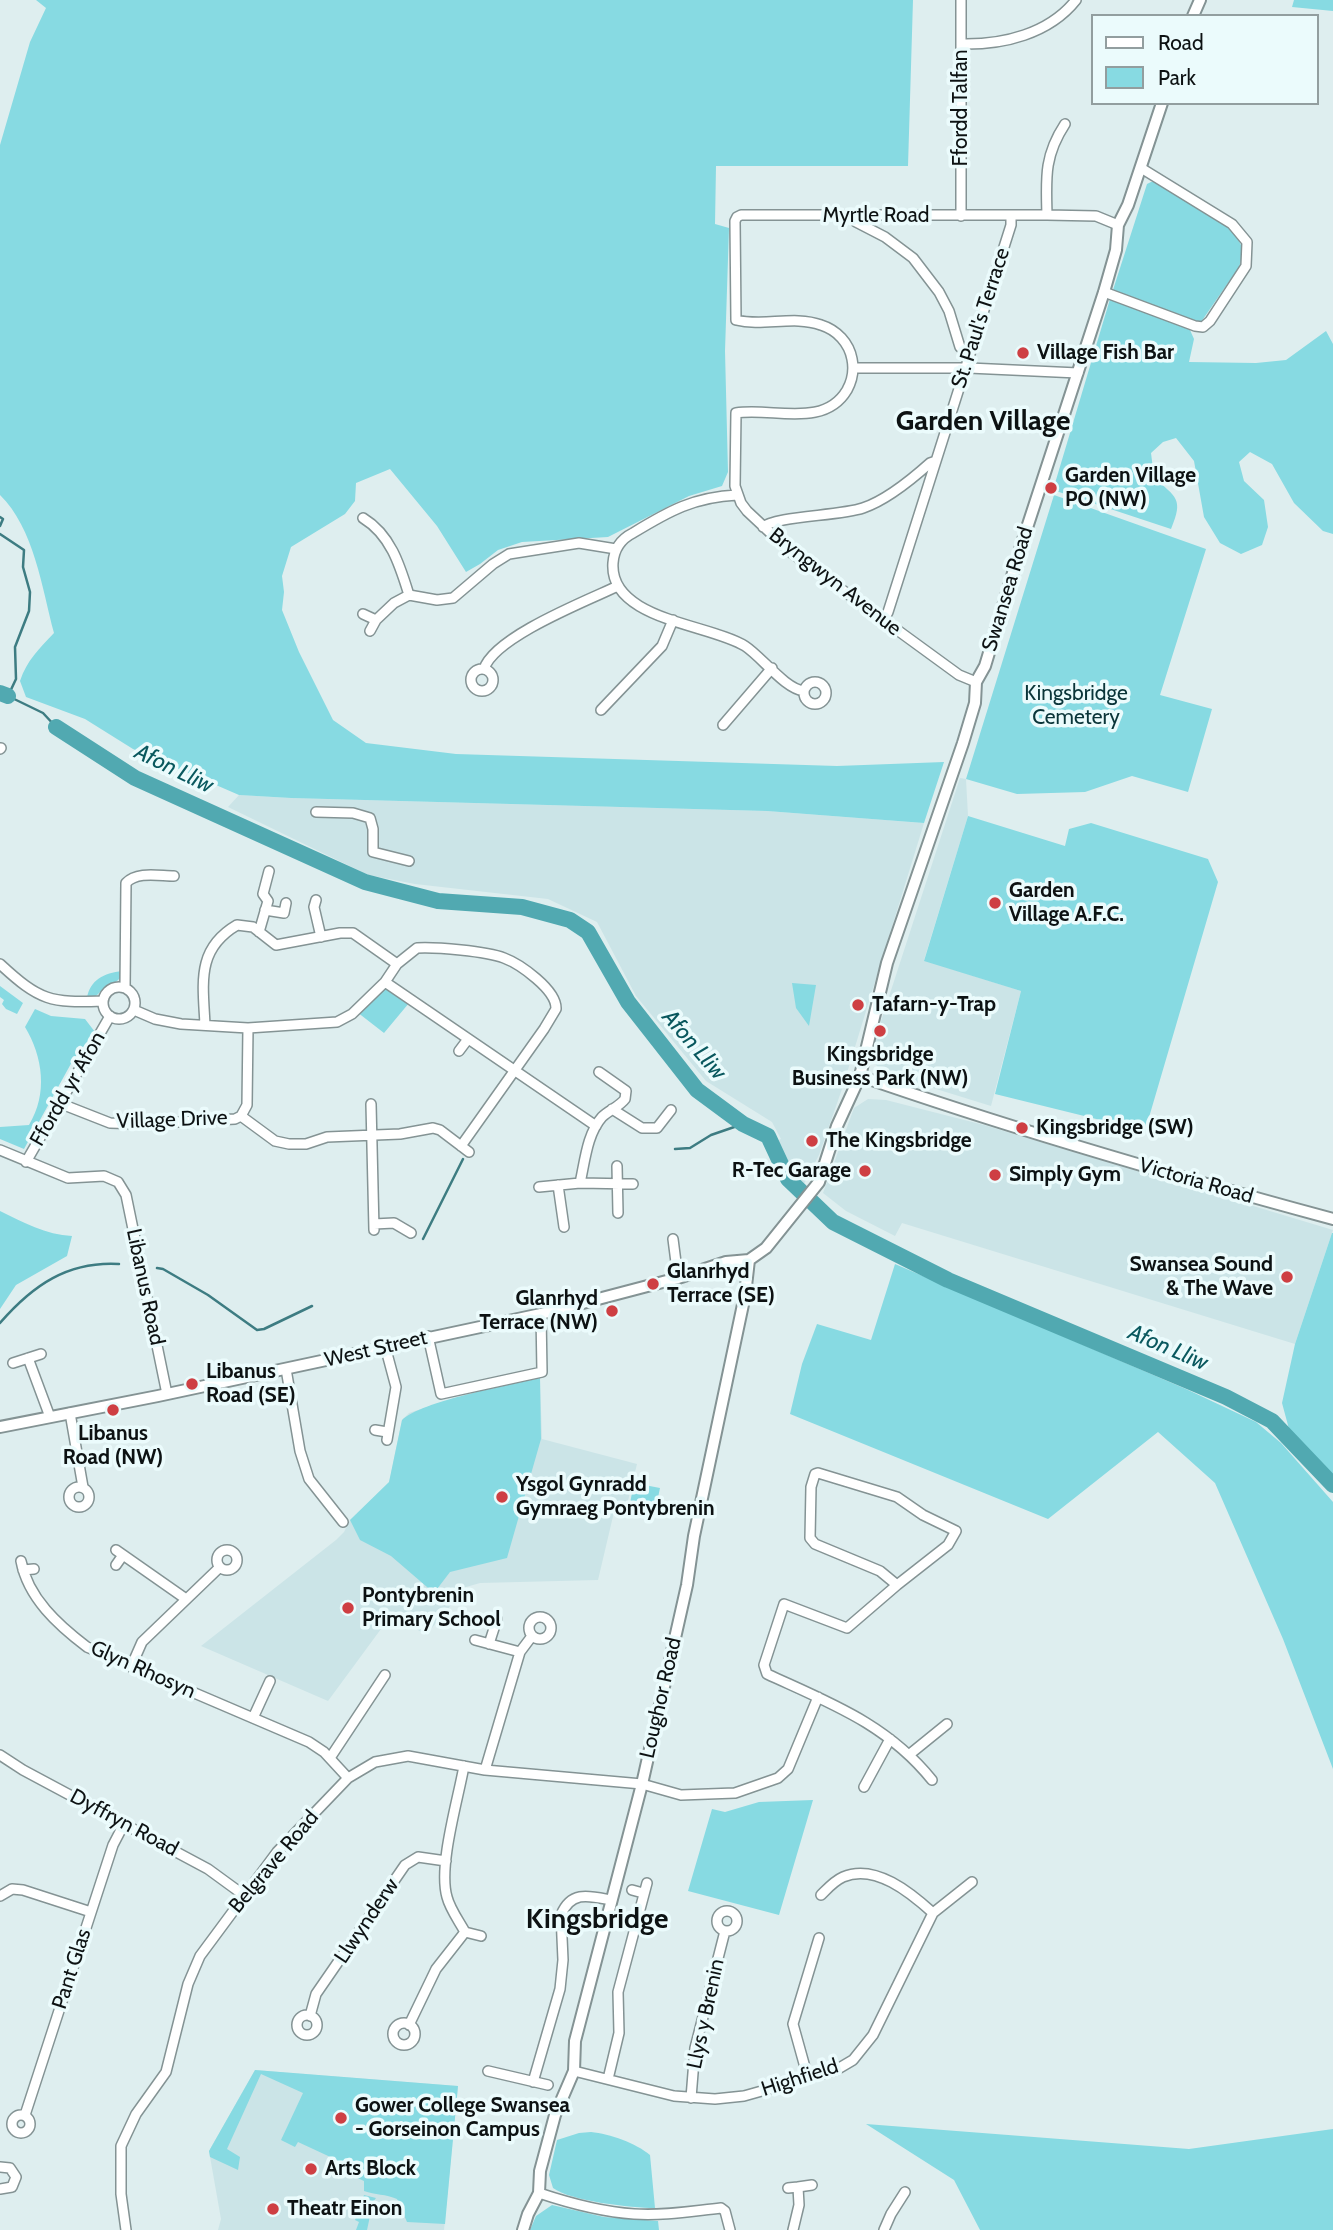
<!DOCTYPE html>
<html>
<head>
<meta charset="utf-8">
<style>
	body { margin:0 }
	#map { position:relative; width:1333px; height:2230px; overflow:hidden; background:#deeeef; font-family:Cabin,sans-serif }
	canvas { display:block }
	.legend { position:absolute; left:1091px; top:14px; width:228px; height:91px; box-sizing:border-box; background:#ebfbfc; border:2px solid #929e9f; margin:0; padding:9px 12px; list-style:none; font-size:21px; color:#0d1213 }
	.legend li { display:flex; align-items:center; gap:14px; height:35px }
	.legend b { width:35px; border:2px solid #929e9f }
</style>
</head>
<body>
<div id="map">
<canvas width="1333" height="2230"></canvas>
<ul class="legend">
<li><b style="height:9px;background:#fff"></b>Road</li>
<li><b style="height:19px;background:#87dae2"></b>Park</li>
</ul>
</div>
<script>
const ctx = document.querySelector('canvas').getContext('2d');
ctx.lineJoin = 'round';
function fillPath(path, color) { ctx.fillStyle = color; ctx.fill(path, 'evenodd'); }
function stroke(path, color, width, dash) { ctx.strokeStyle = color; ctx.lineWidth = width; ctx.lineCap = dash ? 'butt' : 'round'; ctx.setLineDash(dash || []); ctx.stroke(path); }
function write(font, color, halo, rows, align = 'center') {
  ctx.font = font + ' Cabin,sans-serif'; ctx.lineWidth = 7; ctx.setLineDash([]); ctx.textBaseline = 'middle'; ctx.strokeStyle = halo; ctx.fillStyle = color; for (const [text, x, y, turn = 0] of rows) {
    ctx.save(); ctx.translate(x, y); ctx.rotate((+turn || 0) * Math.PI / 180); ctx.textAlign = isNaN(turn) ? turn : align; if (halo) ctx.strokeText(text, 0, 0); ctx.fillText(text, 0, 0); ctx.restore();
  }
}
const built = new Path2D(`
	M960 778 966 779 968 816 924 960 1021 991 991 1106 891 1075 879 1069 874 1062 871 1052Z
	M239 795 291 798 767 811 924 823 842 1089 819 1155 804 1184 796 1192 774 1142 781 1139 772 1122 706 1081 636 996 597 922 548 899 415 884 368 875 228 807Z
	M868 1099 886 1100 984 1125 1333 1230 1295 1344 902 1223 895 1236 846 1211 823 1193 854 1108Z
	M540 1378 542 1439 637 1464 625 1513 614 1512 598 1580 480 1583 466 1587 426 1635 392 1614 328 1701 201 1646 336 1540 344 1532 350 1520 389 1483 402 1420 409 1413 433 1405Z
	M255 2070 458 2086 444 2230H218L221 2219 209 2151Z`);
const green = new Path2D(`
	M36 0H913L908 166H716L715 224 729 228 725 351 728 472 722 486 689 496 608 537 522 542 498 550 480 564 466 572 437 526 390 469 356 483 355 501 345 514 291 547 282 576 284 592 282 610 299 652 333 720 366 743 456 754 837 766 944 762 924 823 767 811 291 798 239 795 133 749 85 719 26 697 20 681C27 660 39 649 54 633 42 588 34 528 0 495V145L30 42 46 8Z
	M1294 0H1333V11L1292 7Z
	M1151 182H1157C1178 195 1233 222 1241 245 1243 253 1242 259 1239 267L1201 322 1195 324 1112 293 1147 184Z
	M1110 299 1190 330 1194 339 1189 362 1256 363 1286 360 1326 331 1333 344V534L1323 531 1294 503 1272 464 1250 452 1239 462 1244 481 1264 500 1268 527 1262 545 1241 554 1220 543 1204 517 1194 461 1176 438 1163 442 1151 453 1154 477C1176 498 1184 498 1171 529L1053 490Z
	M1054 495 1206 549 1160 695 1212 709 1188 792 1132 776 1085 792 1017 794 966 779Z
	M968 816 1065 846 1069 829 1091 823 1208 859 1218 882 1145 1131 995 1094 1021 991 924 961Z
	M122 971C120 983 115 981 106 987 98 993 98 997 87 998 90 980 104 973 122 971Z
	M792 983 816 985 809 1026 796 1008Z
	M0 986 23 1003 17 1014 6 1009 2 1004 4 1000 0 997Z
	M385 986 409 1003 384 1033 357 1012Z
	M35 1009 51 1016 85 1019 95 1032 73 1060 24 1149 0 1139V1127L29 1125C48 1094 43 1057 25 1027Z
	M0 1211C23 1222 46 1235 72 1236L67 1256 16 1285 0 1309Z
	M1332 1233H1333V1481L1289 1429 1282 1403 1295 1344Z
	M895 1264 1186 1389 1256 1422 1281 1443 1333 1502V1769L1283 1639 1215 1483 1158 1432 1048 1519 790 1414 802 1364 817 1324 871 1340Z
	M540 1378 541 1439 507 1558 450 1572 434 1593 391 1556 360 1540 350 1520 389 1482 402 1420C422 1401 509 1385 540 1378Z
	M634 1483 660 1488 655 1512 652 1518 628 1513Z
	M813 1800 779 1915 688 1891 712 1809 725 1812 759 1802Z
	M255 2070 458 2086 445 2224 407 2222 397 2199C386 2194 375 2195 364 2191V2181L336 2168 339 2161 298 2142 295 2147 281 2140 303 2093 261 2074 227 2149 240 2157 238 2170 210 2157 209 2151Z
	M866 2124 1189 2149 1333 2129V2230H980L954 2180Z
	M591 2132C610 2134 636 2143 650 2155L655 2208C632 2208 570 2201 553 2188L549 2175 557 2140 579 2133Z
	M364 2195 376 2198 373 2202 367 2230H356L359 2222 355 2220Z
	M552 2205 604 2217 658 2221 659 2230H530L536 2216Z`);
const stream = new Path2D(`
	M0 517 3 519 0 526
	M0 534 24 550 23 567 30 592 29 611 15 647 16 679 8 696 43 713 56 727
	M675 1149 690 1148 711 1135 743 1124
	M423 1239 463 1159
	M157 1268 163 1269 208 1295 257 1330 264 1329 312 1306
	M0 1323C33 1285 68 1261 119 1264`);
const river = new Path2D(`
	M0 693 8 696
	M56 727 135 778 365 882 438 901 522 907 570 920 588 932 628 1002 697 1090 743 1124 768 1136 788 1179 833 1222 948 1280 1226 1397 1272 1421 1333 1485`);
const minor = new Path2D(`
	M961 44C1003 45 1049 34 1076 0
	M1047 215C1046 178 1044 156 1065 124
	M853 216 856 222 885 237 913 258 939 292 949 311 960 347 969 355
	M961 216V0
	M1104 292 1195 326 1203 327 1210 321 1246 266 1247 242 1232 224 1141 168
	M853 368H969L1078 373
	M737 495C694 497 669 511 633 533 621 539 614 549 613 563 609 620 710 624 745 646 762 657 785 689 804 691
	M363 518C391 535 400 566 409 595
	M763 527C775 516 840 516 863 508 887 500 911 480 930 463L936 461
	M363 614 376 620
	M883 620 888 612 1011 225V215
	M370 631 376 620 394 603 409 595 437 600 453 598 493 564 509 554 579 543 616 549
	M484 669C494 637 586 601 618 586
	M471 680a11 11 0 1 1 22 0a11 11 0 1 1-22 0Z
	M804 693a11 11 0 1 1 22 0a11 11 0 1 1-22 0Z
	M976 682 959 675 793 554 747 511 741 503 735 486 736 413C772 407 824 429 847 390 852 381 854 369 852 359 849 343 837 330 821 325 794 315 763 327 736 320L735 221 737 217 741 215H1047L1096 216 1118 225
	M601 710 662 646 673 620
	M723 725 772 668
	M0 749 1 748
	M316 812 353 813 370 818 373 829V852L409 861
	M316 900 314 907 321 937
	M265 910 284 913 286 903
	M259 932 268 901 263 894 269 871
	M0 964C40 1001 50 1003 103 1001
	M385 982 596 1126
	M103 1003a16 16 0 1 1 32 0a16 16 0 1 1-32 0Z
	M125 988 126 883C137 871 159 876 174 876
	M134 1010 155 1019 181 1024 248 1028 337 1022 352 1014 385 982 397 964 417 948C436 947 486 951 504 958 520 964 557 990 556 1009L544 1029 461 1146
	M205 1025C203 983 196 949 237 925L253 927 276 945 340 933H353L397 964
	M459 1051 468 1039
	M59 1103 110 1123 140 1124 235 1119 241 1116 247 1105 248 1028
	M371 1104 374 1230
	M612 1109 642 1128H657L671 1110
	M241 1116 275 1141 289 1144H306L327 1137 400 1134 433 1128 440 1130 469 1152
	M0 1150 68 1178 104 1176 118 1182 126 1195 167 1394
	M26 1162 110 1016
	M617 1166 618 1213
	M580 1183 633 1184
	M558 1185 564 1227
	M539 1187 580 1183C585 1161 587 1134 602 1117 609 1110 619 1107 625 1099L626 1091 599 1072
	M374 1224 394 1223 411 1233
	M673 1239 678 1278
	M428 1336 441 1394 542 1372 541 1314
	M385 1346 396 1387 387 1440
	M28 1358 50 1417
	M13 1363 41 1354
	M286 1369 300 1451 309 1479 343 1522
	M70 1413 83 1487
	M375 1430 387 1432
	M69 1497a10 10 0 1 1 20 0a10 10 0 1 1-20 0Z
	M116 1550 186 1599
	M217 1560a10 10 0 1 1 20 0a10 10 0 1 1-20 0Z
	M21 1561C28 1598 58 1625 87 1647L309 1742 324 1752 348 1778
	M116 1565 123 1555
	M23 1570 34 1569
	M897 1585 948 1545 956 1531 923 1515 897 1497 818 1473 815 1474 811 1487 810 1538 815 1544 880 1571 897 1585 847 1628 784 1604 764 1665 767 1674C830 1703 887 1724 932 1780
	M529 1628a11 11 0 1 1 22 0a11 11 0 1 1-22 0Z
	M475 1640 520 1652
	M489 1644 497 1619
	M131 1667 142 1642 220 1567
	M253 1718 270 1681
	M910 1754 947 1724
	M0 1755 23 1770 208 1869 245 1896
	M330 1758 385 1675
	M464 1766C458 1800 438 1866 447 1897 450 1909 459 1921 465 1932L481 1936
	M485 1770 520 1652 532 1636
	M864 1787 890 1739
	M632 1890 643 1893
	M821 1895C828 1888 834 1881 843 1877 875 1863 911 1893 933 1913
	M0 1896 12 1889 23 1890 91 1912
	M717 1921a10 10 0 1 1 20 0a10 10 0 1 1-20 0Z
	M297 2025a10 10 0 1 1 20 0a10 10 0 1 1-20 0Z
	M310 2016 316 1994 405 1865 418 1857 446 1861
	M393 2034a11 11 0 1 1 22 0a11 11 0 1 1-22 0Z
	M409 2025 436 1969 465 1932
	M488 2071 548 2085
	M574 2071 674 2096 715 2099 744 2096 836 2070 853 2060 873 2035 933 1913 972 1882
	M808 2078 793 2024 819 1938
	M608 2079 619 2033 618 1992 647 1883
	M533 2082 560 1989 563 1960 561 1915C571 1890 590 1896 611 1900
	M691 2098 695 2048 725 1931
	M12 2124a9 9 0 1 1 18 0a9 9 0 1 1-18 0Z
	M25 2115 113 1845 124 1824
	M0 2167 10 2168 16 2177 12 2187 0 2189
	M798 2187 812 2185
	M788 2188 798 2187 799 2205 793 2230
	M539 2193C569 2203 602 2212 634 2214 663 2216 692 2211 721 2208L725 2211 730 2230
	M126 2230 121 2194V2146L136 2114 166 2072 188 1984 200 1956 277 1852 348 1778 375 1762 408 1756 485 1770 642 1784 681 1795 735 1793 778 1778 788 1769 818 1697
	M884 2230 891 2214 905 2192`);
const major = new Path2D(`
	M1193 16 1200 0
	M860 1076C1015 1130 1174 1176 1333 1219
	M0 1427 158 1396 541 1314 678 1278 726 1262 749 1260
	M523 2230 528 2214 539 2193 540 2171 555 2115 574 2071 575 2041 642 1784 687 1585 694 1536 745 1295 749 1260 766 1248 819 1182 837 1126 860 1076 887 963 963 743 975 703 976 682 985 666 1022 543 1104 292 1116 250 1118 225 1128 205 1162 103`);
const markers = [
	[1023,353,7,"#ce3f43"],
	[1051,488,7,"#ce3f43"],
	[995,903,7,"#ce3f43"],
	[858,1005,7,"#ce3f43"],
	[880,1031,7,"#ce3f43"],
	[1022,1128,7,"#ce3f43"],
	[812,1141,7,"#ce3f43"],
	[865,1171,7,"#ce3f43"],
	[995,1175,7,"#ce3f43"],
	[1287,1277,7,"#ce3f43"],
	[653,1284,7,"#ce3f43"],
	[612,1311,7,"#ce3f43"],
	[192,1384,7,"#ce3f43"],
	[113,1410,7,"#ce3f43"],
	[502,1497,7,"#ce3f43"],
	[348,1608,7,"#ce3f43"],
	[341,2118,7,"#ce3f43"],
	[311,2169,7,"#ce3f43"],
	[273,2209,7,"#ce3f43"]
];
const streetNames = [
	["Ffordd Talfan",961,108,-90],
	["Myrtle Road",876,216],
	["St. Paul's Terrace",981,318,-72],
	["Bryngwyn Avenue",835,582,38],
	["Swansea Road",1008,589,-73],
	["Ffordd yr Afon",68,1089,-60],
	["Village Drive",172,1120,-2],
	["Victoria Road",1196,1181,16],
	["Libanus Road",145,1287,78],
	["West Street",376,1349,-13],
	["Glyn Rhosyn",143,1670,24],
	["Loughor Road",661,1698,-77],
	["Dyffryn Road",124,1823,28],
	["Belgrave Road",274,1862,-50],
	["Llwynderw",367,1921,-56],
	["Pant Glas",72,1969,-72],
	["Llys y Brenin",706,2014,-78],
	["Highfield",800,2078,-18]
];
const poiNames = [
	["Village Fish Bar",1037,353],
	["Garden Village",1065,476],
	["PO (NW)",1065,500],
	["Garden",1009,891],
	["Village A.F.C.",1009,915],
	["Tafarn-y-Trap",872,1005],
	["Kingsbridge",880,1055,"center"],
	["Business Park (NW)",880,1079,"center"],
	["Kingsbridge (SW)",1036,1128],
	["The Kingsbridge",826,1141],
	["R-Tec Garage",851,1171,"right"],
	["Simply Gym",1009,1175],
	["Swansea Sound",1273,1265,"right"],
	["& The Wave",1273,1289,"right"],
	["Glanrhyd",667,1272],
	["Terrace (SE)",667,1296],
	["Glanrhyd",598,1299,"right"],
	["Terrace (NW)",598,1323,"right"],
	["Libanus",206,1372],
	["Road (SE)",206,1396],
	["Libanus",113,1434,"center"],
	["Road (NW)",113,1458,"center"],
	["Ysgol Gynradd",516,1485],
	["Gymraeg Pontybrenin",516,1509],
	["Pontybrenin",362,1596],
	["Primary School",362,1620],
	["Gower College Swansea",355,2106],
	["- Gorseinon Campus",355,2130],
	["Arts Block",325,2169],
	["Theatr Einon",287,2209]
];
const parkNames = [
	["Kingsbridge",1076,694],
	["Cemetery",1076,718]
];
const waterNames = [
	["Afon Lliw",174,769,26],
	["Afon Lliw",694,1045,49],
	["Afon Lliw",1168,1348,23]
];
const districtNames = [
	["Garden Village",983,422],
	["Kingsbridge",597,1920]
];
fillPath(built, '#cbe4e7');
fillPath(green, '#87dae2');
stroke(stream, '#3d7c82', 2.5);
stroke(river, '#51a9b1', 16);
stroke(minor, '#849394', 12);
stroke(major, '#849394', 14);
stroke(minor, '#fff', 9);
stroke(major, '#fff', 10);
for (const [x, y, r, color] of markers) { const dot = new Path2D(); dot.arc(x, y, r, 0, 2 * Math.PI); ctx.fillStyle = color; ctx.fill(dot); stroke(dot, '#ebfbfc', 2.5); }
write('21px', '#0d1213', '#ebfbfc', streetNames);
write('bold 21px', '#0d1213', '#ebfbfc', poiNames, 'left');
write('21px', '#0a3539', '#ebfbfc', parkNames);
write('italic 23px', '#09585e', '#ebfbfc', waterNames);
write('bold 28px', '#0d1213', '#ebfbfc', districtNames);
</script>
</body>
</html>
